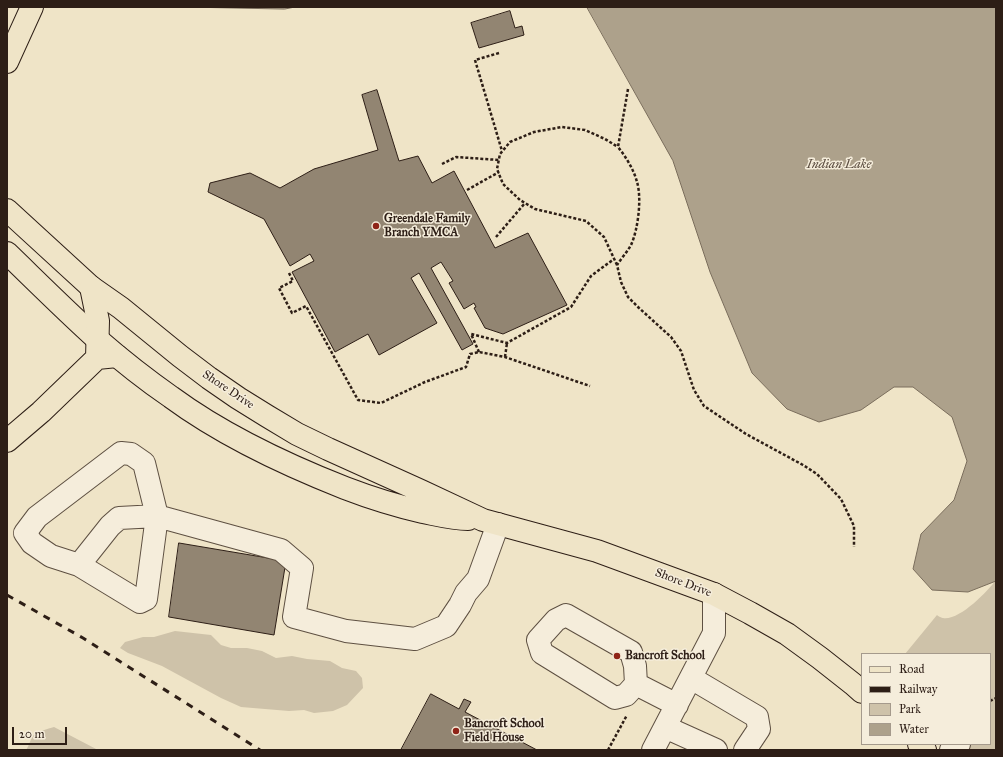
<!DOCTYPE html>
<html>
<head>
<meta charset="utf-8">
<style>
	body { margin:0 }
	#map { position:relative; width:1003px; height:757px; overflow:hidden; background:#efe4c7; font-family:"IM FELL Great Primer",serif }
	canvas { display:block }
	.frame { position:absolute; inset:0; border:8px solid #2d1e16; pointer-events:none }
	.legend { position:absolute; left:861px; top:653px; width:130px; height:92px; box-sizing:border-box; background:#f5eddb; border:1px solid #a59a8c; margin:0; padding:5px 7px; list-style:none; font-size:12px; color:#2d1e16 }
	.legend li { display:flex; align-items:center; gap:8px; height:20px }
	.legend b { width:20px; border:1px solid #a59a8c }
	.scale { position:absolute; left:12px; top:727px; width:55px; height:18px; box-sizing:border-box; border:2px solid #2d1e16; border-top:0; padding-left:5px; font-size:12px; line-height:14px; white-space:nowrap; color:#2d1e16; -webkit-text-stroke:3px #f5eddb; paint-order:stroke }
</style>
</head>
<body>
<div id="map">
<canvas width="1003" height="757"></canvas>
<div class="frame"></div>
<ul class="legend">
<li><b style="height:5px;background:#efe4c7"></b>Road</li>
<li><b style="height:5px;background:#2d1e16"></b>Railway</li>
<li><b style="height:11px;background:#cec2a9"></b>Park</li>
<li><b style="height:11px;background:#ada18b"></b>Water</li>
</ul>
<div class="scale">20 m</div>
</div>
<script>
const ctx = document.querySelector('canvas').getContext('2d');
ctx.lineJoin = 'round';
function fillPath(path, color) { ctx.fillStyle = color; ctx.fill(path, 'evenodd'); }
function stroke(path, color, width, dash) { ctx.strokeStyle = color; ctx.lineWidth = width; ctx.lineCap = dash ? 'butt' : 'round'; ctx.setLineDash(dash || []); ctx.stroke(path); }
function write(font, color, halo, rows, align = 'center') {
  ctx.font = font + ' "IM FELL Great Primer",serif'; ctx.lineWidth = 3; ctx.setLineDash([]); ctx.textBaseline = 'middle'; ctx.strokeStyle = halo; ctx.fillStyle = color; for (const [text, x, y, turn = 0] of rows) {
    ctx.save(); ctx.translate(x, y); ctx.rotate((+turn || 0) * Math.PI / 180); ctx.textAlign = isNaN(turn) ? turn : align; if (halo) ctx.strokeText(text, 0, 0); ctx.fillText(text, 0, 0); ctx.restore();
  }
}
const green = new Path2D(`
	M996 580V750H959L953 744H990V654H905L937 615C938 616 942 618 943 618 959 621 987 592 996 580Z
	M175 631 211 635 221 645 231 648H247L262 651 276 658 292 656 307 659 330 661 342 668 356 671 362 678 363 688 347 705 333 711 314 713 304 710 289 711 241 707 221 698 162 666 128 653 120 648 125 642 143 637H154Z
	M54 727 98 750H26C29 746 30 740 33 736 37 731 48 729 54 727Z`);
const water = new Path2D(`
	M187 7H295L285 9Z
	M587 7H996V581L968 592 932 590 913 569 921 534 954 500 967 461 952 417 913 387H894L861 410 819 422 787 409 752 373 710 272 673 161Z`);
const building = new Path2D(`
	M510 11 515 28 522 26 524 35 479 48 471 23Z
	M377 90 399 161 418 156 432 183 454 171 495 248 528 233 567 305 503 334 485 328 474 308 476 307 474 303 464 309 449 283 453 281 441 262 431 268 473 344 462 350 419 273 411 278 437 323 379 355 368 334 335 352 292 272 314 261 310 254 290 266 264 219 208 192 210 183 250 173 280 188 314 169 378 150 362 95Z
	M179 543 286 561 274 635 169 617Z
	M431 694 459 709 464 699 471 702 465 712 537 750H401Z`);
const path = new Path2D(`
	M499 53 475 60 502 151
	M628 89 618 147C626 157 634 170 637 182 642 198 638 230 631 245 627 252 621 259 617 265L621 282 628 297 639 308 671 337 681 351 694 390 704 406 746 434 803 465 817 474 841 499 854 526V547
	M442 164 456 157 499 160
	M467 190 499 172
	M496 237 525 203
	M617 265 604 237 586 221 535 209 520 200 503 184 497 169 500 154 510 142 534 132 562 127 585 130 605 139 618 147
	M289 273 293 281 279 288 292 313 306 306 358 400 381 403 425 382 466 367 470 354 479 352 505 357 590 386
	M479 352 471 334 507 343 571 307 591 276 614 259
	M505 357 507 343
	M990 701 996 698
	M608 750 627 715`);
const minor = new Path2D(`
	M79 565 51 556 32 543 25 533 37 517 121 453 131 454 144 463 157 516 146 599 140 602 79 565 110 526 119 518 157 516 281 550 302 568 294 617 346 631 415 639 446 626 460 605 466 593 478 579 498 524
	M691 678 757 717 759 729 745 750
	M636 684 635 666 631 652 566 615 556 620 538 640 542 653 615 698 626 695 636 684 677 705
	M665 727 716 750
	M653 750 714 633V594
	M951 750 959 744`);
const major = new Path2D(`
	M7 210 91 287 121 308 180 356 209 378 238 398 267 416 297 434 328 449 421 491 483 520 597 551 714 594 750 613 787 634 820 658 853 684 862 692
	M7 253C37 282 66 311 97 339 120 359 145 379 171 397 224 436 284 464 345 488 371 498 397 506 423 512 438 515 453 519 468 519
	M919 744 925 750`);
const highway = new Path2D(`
	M7 62 32 7
	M91 287 98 321 97 358
	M7 441 41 412 97 358 117 356`);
const rail = new Path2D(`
	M7 595 83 638 260 750`);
const markers = [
	[376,226,4,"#8f2418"],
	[617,656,4,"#8f2418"],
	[456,731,4,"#8f2418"]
];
const poiNames = [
	["Greendale Family",384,219],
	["Branch YMCA",384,233],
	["Bancroft School",625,656],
	["Bancroft School",464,724],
	["Field House",464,738]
];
const streetNames = [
	["Shore Drive",228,390,34],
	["Shore Drive",683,583,21]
];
const waterNames = [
	["Indian Lake",839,165]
];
fillPath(green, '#cec2a9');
fillPath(water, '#ada18b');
stroke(water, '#7a6d5c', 1);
fillPath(building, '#928572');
stroke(building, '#2d1e16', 1);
stroke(minor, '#5e5042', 24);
stroke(major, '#2d1e16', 24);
stroke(highway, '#2d1e16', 24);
stroke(path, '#2d1e16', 2.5, [3, 2]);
stroke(minor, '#f5eddb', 22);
stroke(major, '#efe4c7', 22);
stroke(highway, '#efe4c7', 22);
stroke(rail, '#2d1e16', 3, [7, 7]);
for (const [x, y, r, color] of markers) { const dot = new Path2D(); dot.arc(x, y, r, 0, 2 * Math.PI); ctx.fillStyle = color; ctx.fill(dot); stroke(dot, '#f5eddb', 1.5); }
write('bold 12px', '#2d1e16', '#f5eddb', poiNames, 'left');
write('12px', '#2d1e16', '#f5eddb', streetNames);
write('italic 13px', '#5a4c3f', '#f5eddb', waterNames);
</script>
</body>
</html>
